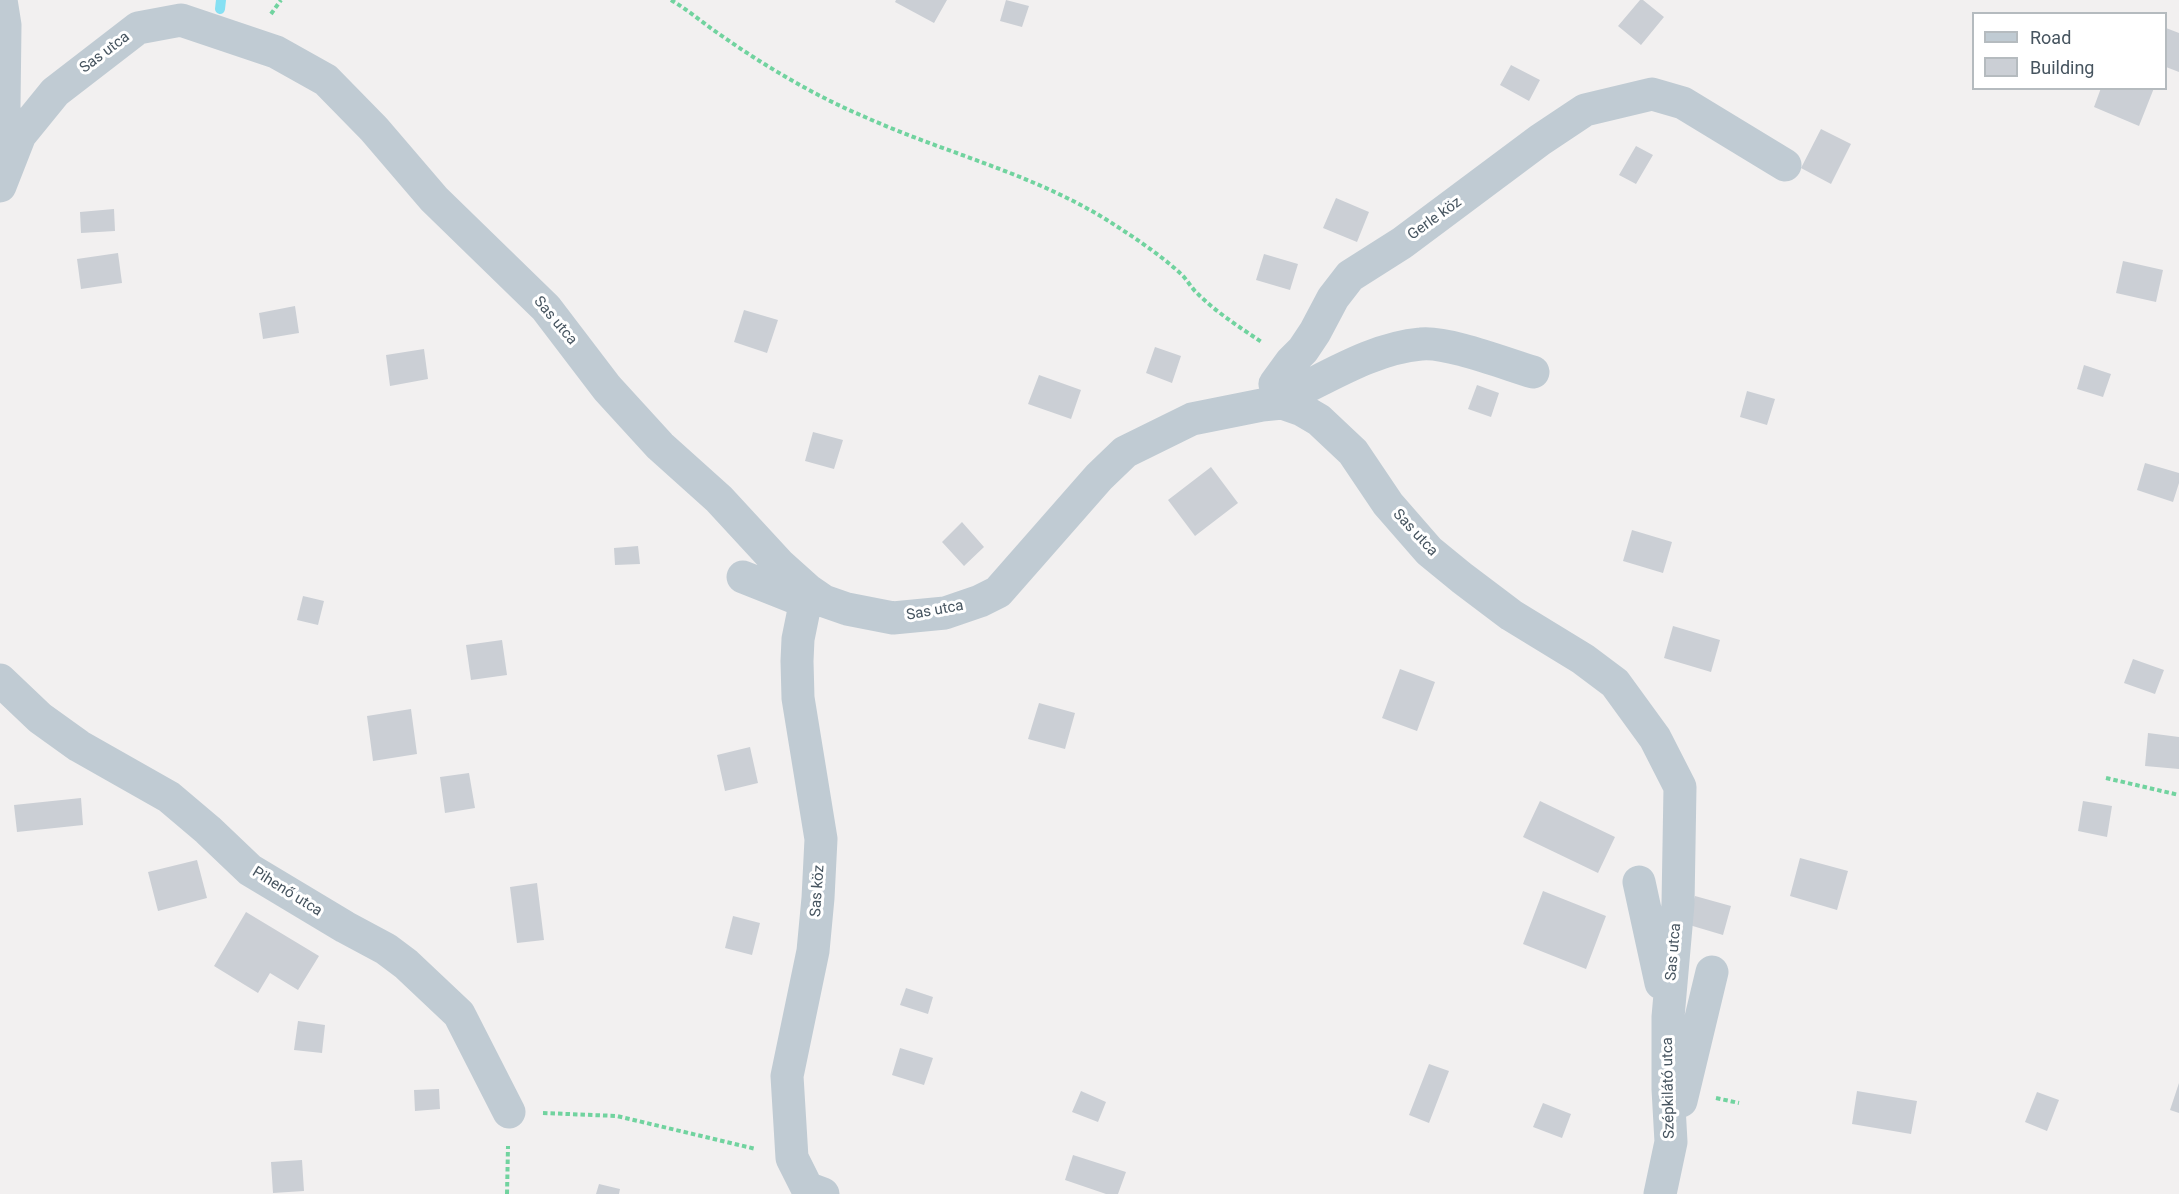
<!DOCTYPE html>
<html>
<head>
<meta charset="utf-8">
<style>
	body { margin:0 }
	#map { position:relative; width:2179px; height:1194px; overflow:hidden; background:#f2f0f0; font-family:Roboto,sans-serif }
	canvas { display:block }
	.legend { position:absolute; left:1972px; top:12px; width:195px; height:78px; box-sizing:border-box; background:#fff; border:2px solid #b5bbbf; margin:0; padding:8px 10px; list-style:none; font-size:18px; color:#46545f }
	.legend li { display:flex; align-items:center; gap:12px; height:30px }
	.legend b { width:30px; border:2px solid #b5bbbf }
</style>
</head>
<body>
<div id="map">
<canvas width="2179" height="1194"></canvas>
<ul class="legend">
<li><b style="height:8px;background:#c0cbd3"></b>Road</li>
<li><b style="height:16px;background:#cbcfd5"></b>Building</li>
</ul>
</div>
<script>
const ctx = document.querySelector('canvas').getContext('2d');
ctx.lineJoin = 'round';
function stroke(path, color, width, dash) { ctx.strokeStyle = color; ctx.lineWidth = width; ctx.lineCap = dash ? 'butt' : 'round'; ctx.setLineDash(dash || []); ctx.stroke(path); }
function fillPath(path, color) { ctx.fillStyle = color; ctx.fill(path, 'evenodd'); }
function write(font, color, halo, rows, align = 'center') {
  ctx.font = font + ' Roboto,sans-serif'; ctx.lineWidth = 6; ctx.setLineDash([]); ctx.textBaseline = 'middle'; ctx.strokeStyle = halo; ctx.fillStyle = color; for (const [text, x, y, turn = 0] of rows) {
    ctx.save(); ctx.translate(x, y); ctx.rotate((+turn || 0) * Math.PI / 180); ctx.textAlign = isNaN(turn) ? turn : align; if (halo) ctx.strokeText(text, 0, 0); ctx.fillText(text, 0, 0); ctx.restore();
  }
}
const stream = new Path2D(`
	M220 9 221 0`);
const building = new Path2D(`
	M896 0H947L934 23 895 2Z
	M1006 0 1029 6 1022 27 1000 21Z
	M1640 0H1643L1664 17 1641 45 1618 26Z
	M2166 28 2179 33V72L2166 67Z
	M1511 65 1540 80 1529 101 1500 85Z
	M2101 88H2154L2139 126 2094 107Z
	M1821 129 1851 144 1831 184 1801 168Z
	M1636 146 1653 155 1636 184 1619 175Z
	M1336 198 1369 212 1357 242 1323 228Z
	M114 209 115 231 81 233 80 212Z
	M118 253 122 283 81 289 77 259Z
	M1264 254 1298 264 1290 290 1256 280Z
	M2123 261 2163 270 2156 302 2116 293Z
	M295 306 299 333 263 339 259 313Z
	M744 310 778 320 767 353 734 342Z
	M1155 347 1181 356 1172 383 1146 373Z
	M424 349 428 379 390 386 386 355Z
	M2084 365 2111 374 2103 397 2077 389Z
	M1039 375 1081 390 1071 419 1028 404Z
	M1477 385 1499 393 1491 417 1468 409Z
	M1747 391 1775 399 1767 425 1740 417Z
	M813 432 843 440 834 469 805 461Z
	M2145 463 2179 473V483L2173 502 2137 490Z
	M1211 467 1238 503 1195 536 1168 500Z
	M962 522 984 547 964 566 942 542Z
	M1632 530 1672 542 1663 573 1623 561Z
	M638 546 640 564 615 565 614 548Z
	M303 596 324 601 318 625 297 620Z
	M1673 626 1720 640 1711 672 1664 658Z
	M502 640 507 675 471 680 466 645Z
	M2133 659 2164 670 2155 694 2124 683Z
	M1400 669 1435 682 1417 731 1382 718Z
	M1039 703 1075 713 1065 749 1028 739Z
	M411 709 417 754 373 761 367 716Z
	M2148 733 2179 737V769L2145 766Z
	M750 747 758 783 725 791 717 755Z
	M469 773 475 808 445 813 440 777Z
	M81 798 83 825 17 832 14 805Z
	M1540 801 1615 837 1598 873 1523 837Z
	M2083 801 2112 806 2107 837 2078 831Z
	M1800 858 1848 871 1837 910 1790 896Z
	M197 860 207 898 158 911 148 872Z
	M537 883 544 940 517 943 510 887Z
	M1543 891 1606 916 1586 969 1523 944Z
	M1695 896 1731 906 1723 935 1686 924Z
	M246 912 319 956 298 990 270 973 258 993 214 966Z
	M733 916 760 923 752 955 725 948Z
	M906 988 933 997 928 1014 900 1005Z
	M298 1021 325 1025 322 1053 294 1050Z
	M900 1048 933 1058 924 1085 892 1075Z
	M1429 1064 1449 1071 1429 1123 1409 1115Z
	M2179 1083V1113L2170 1110Z
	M439 1089 440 1109 415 1111 414 1090Z
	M1081 1091 1106 1102 1098 1122 1072 1112Z
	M1857 1091 1917 1101 1911 1134 1852 1124Z
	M2037 1092 2059 1100 2047 1131 2025 1122Z
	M1543 1103 1571 1114 1562 1138 1533 1127Z
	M1073 1155 1126 1172 1118 1194H1106L1065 1180Z
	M302 1160 304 1191 273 1193 271 1162Z
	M599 1184 620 1189 619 1194H596Z`);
const path = new Path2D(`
	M671 0C688 10 703 23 719 34 765 66 813 95 865 117 945 153 1031 173 1107 220 1132 236 1158 253 1180 273 1187 279 1191 288 1198 294 1217 313 1241 328 1263 343
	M271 14 281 0
	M2106 778 2179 795
	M1716 1098 1739 1103
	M543 1113 617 1116 756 1149
	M507 1194 508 1146`);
const minor = new Path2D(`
	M1 0 5 25 4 107 9 160
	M0 186 20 135 55 92 138 28 181 20 276 52 326 80 374 129 434 199 546 308 607 388 660 446 719 499 779 564 808 590 824 601 847 609 893 618 945 613 980 601 998 592 1099 477 1125 452 1192 419 1262 405 1282 403 1302 410 1319 420 1353 452 1388 504 1429 551 1462 578 1511 615 1583 659 1615 683 1655 738 1680 787 1678 904 1668 1017V1089L1671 1142 1660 1194
	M1533 372C1506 364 1447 341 1421 344 1374 348 1330 376 1288 396L1282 403 1275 384 1291 362 1303 350 1315 332 1333 298 1350 276 1402 243 1540 140 1585 110 1652 94 1683 103 1785 165
	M743 577 806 602
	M808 590 798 639 797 661 798 698 821 839 818 898 813 951 787 1076 792 1158 807 1188 823 1194
	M0 680 40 718 79 746 169 797 208 830 250 870 345 927 386 949 406 964 459 1014 509 1112
	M1639 882 1661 983
	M1681 1101 1712 972`);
const streetNames = [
	["Sas utca",105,53,-37],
	["Gerle köz",1435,219,-36],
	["Sas utca",555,321,50],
	["Sas utca",1415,533,47],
	["Sas utca",935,611,-10],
	["Sas köz",818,891,-86],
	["Pihenő utca",287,892,32],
	["Sas utca",1674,952,-85],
	["Szépkilátó utca",1669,1088,-91]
];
stroke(stream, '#86e0f3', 10);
fillPath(building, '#cbcfd5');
stroke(path, '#71d39f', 4, [4.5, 3]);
stroke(minor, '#c0cbd3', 33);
write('15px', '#46545f', '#fff', streetNames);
</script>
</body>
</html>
